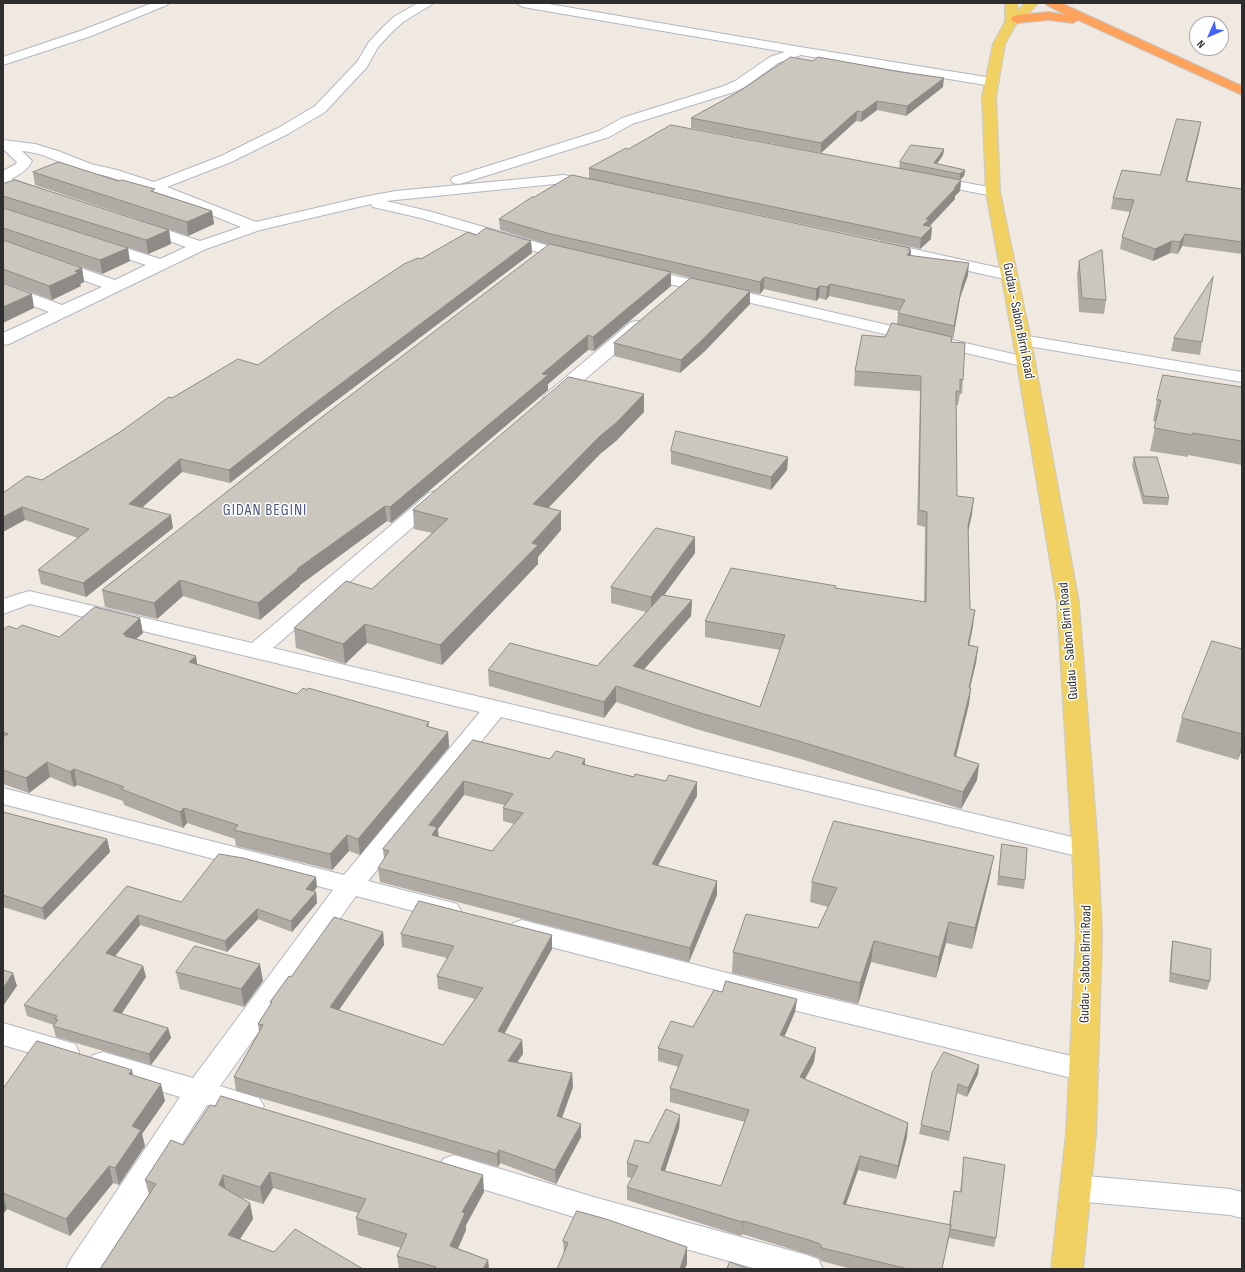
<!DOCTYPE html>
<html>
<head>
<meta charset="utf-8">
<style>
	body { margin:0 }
	#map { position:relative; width:1245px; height:1272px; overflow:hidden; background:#efe9e1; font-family:"Sofia Sans Condensed",sans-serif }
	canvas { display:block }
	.frame { position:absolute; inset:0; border:4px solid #2e2e2e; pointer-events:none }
	.north { position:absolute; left:1189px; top:16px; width:40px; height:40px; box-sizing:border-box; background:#fff; border:1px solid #ababab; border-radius:50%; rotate:225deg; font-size:11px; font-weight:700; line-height:16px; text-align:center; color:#2e2e2e }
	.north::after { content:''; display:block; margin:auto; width:14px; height:18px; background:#4264fb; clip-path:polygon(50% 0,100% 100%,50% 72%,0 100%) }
</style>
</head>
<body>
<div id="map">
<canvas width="1245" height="1272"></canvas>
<div class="frame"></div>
<div class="north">N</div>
</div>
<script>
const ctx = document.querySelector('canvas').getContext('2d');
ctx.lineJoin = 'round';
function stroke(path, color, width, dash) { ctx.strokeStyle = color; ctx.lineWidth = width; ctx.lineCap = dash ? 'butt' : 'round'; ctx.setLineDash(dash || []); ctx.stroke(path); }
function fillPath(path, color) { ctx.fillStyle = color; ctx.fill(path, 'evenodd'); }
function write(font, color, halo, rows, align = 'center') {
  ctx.font = font + ' "Sofia Sans Condensed",sans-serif'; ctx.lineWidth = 3; ctx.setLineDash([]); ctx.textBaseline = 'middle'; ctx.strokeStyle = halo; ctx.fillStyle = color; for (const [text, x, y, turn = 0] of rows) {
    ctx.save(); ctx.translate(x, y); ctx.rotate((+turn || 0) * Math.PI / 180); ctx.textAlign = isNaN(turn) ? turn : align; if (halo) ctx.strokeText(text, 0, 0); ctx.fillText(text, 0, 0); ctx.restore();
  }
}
const street = new Path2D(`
	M152 3H169L167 5 91 36 3 65V57L83 30Z
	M418 3H433L431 5 403 22 392 32 378 47 367 67 325 112 288 134 231 162 167 187 256 222 363 197 396 191 564 175 598 182 600 185 598 188 593 189 564 183 386 201 432 212 577 254 579 257 577 260 571 262 565 260 421 218 373 207 371 204 260 230 206 249 9 344 3 345V333L49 312 3 294V283L62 305 102 287 3 251V241L115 280 146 265 95 248 93 245 95 242 101 240 107 242 160 259 186 247 136 229 133 226 136 223 141 221 146 223 200 241 241 227C198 210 154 190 110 177 101 174 92 174 83 171 63 165 44 152 22 151L32 161C27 171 20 174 11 179L41 189 43 192 41 195 36 196 3 186V171L16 164 17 162 3 149V140L35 144 58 151 91 164 117 170 154 182 221 156 278 128 315 106 357 62 369 42 384 26 395 16Z
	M517 3H543L800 47 992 78 997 79 999 82 997 85 992 86 801 55 778 63 745 87 734 92 632 124 609 137 463 183 458 184 453 183 451 180 453 177 599 131 622 118 724 86 735 81 770 57 785 52 523 7 519 5Z
	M931 176 993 188 998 189 1000 192 998 195 993 196 926 183 924 180 926 177Z
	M881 242 1009 270 1015 272 1017 275 1015 278 1009 280 875 250 873 247 875 244Z
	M641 268 1026 357 1032 358 1035 362 1032 366 1026 367 635 276 633 273 635 270Z
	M637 321 643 322 645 326 643 330 558 402 552 403 546 402 543 398 546 394 631 322Z
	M1022 335 1242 372V382L1016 344 1013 340 1016 336Z
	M436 491 443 493 446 497 443 501 273 648 1085 840 1094 843 1098 849 1094 855 1085 858 501 717 368 881 457 904 461 911 457 918 448 920 356 896 220 1086 259 1098 264 1106 259 1114 249 1118 207 1105 100 1269H66L71 1259 180 1097 93 1071 89 1063 93 1055 103 1052 193 1078 333 890 3 804V788L344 875 480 712 30 604 3 614V599L29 591 252 643 429 493Z
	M522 920 789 989 1084 1059 1094 1062 1099 1070 1094 1078 1084 1081 789 1009 513 937 509 930 513 923Z
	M3 1023 75 1044 79 1052 75 1060 65 1063 3 1045Z
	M454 1155 597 1198 807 1255 818 1259 823 1269H757L597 1224 443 1177 439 1168 443 1159Z
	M1076 1175 1230 1189 1242 1192V1218L1230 1215 1076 1201 1065 1197 1061 1188 1065 1179Z`);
const primary = new Path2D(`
	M1005 3H1017L1018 11 1025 3H1038L1021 22 1016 24 1005 44 996 97 1000 192 1031 340 1079 603 1098 849 1102 935 1096 1134 1083 1269H1051L1066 1134 1076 935 1072 849 1057 603 1013 340 986 192 982 97 993 44 1005 22Z`);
const highway = new Path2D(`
	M1045 3H1061L1242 86V95L1078 20 1073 23 1049 20 1017 23 1013 22 1011 19 1013 16 1017 15 1049 12 1066 15 1047 5Z`);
const wall = new Path2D(`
	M943 87 906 116 877 110 861 122 856 121 821 153 691 128V118Z
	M1199 133 1187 181 1242 189V254L1182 246 1178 254 1170 253 1153 261 1120 249 1122 237 1130 212 1111 209 1113 198 1160 175Z
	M628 149 899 168 900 162 944 149 943 155 937 164 965 170 964 176 960 180H961L960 191 955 196V199L929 226 931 239 920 249 596 180 911 250V255L968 275 960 298 953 339 952 338V342L963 380 962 394H960L958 405H956L957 496 972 514 968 532 970 609 973 626 969 645 978 647 976 663 970 688 969 704 956 756 979 764 977 780 961 809 801 759 696 729 616 702 604 718 489 686 488 670 597 666 646 612 611 603V587L695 537V553L664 595 692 600 691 616 644 669 760 707 780 650 705 637V621L836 588 924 602 925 527 917 525 920 391 854 386 855 371 885 337 897 324 898 313 899 311 829 296 826 300 819 298 816 301 764 289 760 294 750 292V304L705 351 680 373 614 356V343L691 278 671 273V286L594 351 588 350 548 384V390L391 523 387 521 300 585V586L260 620 183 596 157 619 105 607 102 590 549 245 500 230 499 219 534 197 589 179V168Z
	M33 172 118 181 155 192 212 211 214 224 188 236 35 185Z
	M3 184 169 230 171 244 148 254 3 208Z
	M3 208 130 261 102 274 3 240Z
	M476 235 531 241 532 253 304 425 230 483 182 472 142 508 173 528 86 597 41 584 38 570 78 538 25 520 3 493 42 480 120 432 172 398 258 365 421 259Z
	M3 240 82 268 84 282 80 284 81 286 52 300 3 282Z
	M1079 261 1106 300 1104 314 1079 312 1077 275Z
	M1174 338 1202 342 1200 355 1171 351Z
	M1242 387V465L1188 455V457L1150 451 1156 422 1153 421 1157 400Z
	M644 394V412L616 441 600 454 548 508 561 530 538 557V564L442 665 367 643 345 664 296 648 294 628 372 589 432 533 414 529 413 510Z
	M671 451 788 457 787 470 771 490 671 464Z
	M1134 457 1169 498 1168 505 1143 504 1132 465Z
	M140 618 143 633 136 639 196 656 197 665 297 694 429 722V727L448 732 449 747 360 855 349 851 332 870 236 846 235 839 187 823 183 828 124 805 123 801 77 785 74 787 50 777 29 793 3 784V630L17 629 59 637Z
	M1242 649V749L1238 760 1176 742 1182 718Z
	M473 740 550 759H585V765L634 777 666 781 697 782V796L658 865 717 895 689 962 380 882 378 868 384 859 383 849ZM464 795 504 805 503 808V821L514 824 492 851 438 837V829Z
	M3 812 107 839 110 852 45 920 3 907Z
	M1002 844 1025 880 1024 889 997 885Z
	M990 876 972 949 946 943 936 978 871 962 858 1004 732 973 733 952 818 928 828 907 810 902 812 882Z
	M127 886 181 902 317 887 314 892H316L317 903 292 932 258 919 227 952 140 925 115 956 143 966 146 977 121 1014 168 1028 171 1038 151 1065 56 1037 53 1026 54 1025 27 1016 24 1005Z
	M383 932 384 945 339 1010 443 1045 475 999 438 989 437 976 447 958 402 947 401 934 552 935V949L504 1034 522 1040 523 1054 517 1062 572 1073 573 1087 562 1117 581 1137 556 1184 500 1163 498 1167 236 1091 234 1077 259 1032 258 1024 271 1004 270 1002 291 977Z
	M1173 941 1210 981 1207 990 1169 982 1171 950Z
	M176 972 263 981 244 1007 180 989Z
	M722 992 797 999 795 1012 784 1037 816 1048 814 1062 805 1079 908 1123 907 1137 896 1179 858 1170 846 1205 949 1225 954 1191 960 1192 964 1157 996 1238 994 1247 949 1238 942 1269H852L821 1261 819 1258 807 1254 742 1234V1236L731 1233 627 1200V1187L632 1178 627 1177V1163L680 1115 679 1128 665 1171 721 1186 745 1122 670 1102V1088L679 1067 658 1061V1048L693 1027Z
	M979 1065 978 1074 967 1097 957 1093 949 1141 919 1134 921 1125 932 1073Z
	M133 1075 165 1101 142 1134 145 1146 119 1185 113 1183 70 1236 7 1209 3 1214V1089Z
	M183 1145 484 1192 466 1225V1230L458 1248 488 1260 489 1269H399L397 1256 401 1248 358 1235 356 1218 358 1213 273 1188 263 1204 237 1196 250 1203 253 1219 240 1239 274 1252 363 1269H100L149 1195 145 1180Z
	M563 1241 687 1264 564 1253Z`);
const shadedWall = new Path2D(`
	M944 78 943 87 906 116 907 106Z
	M877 101V110L861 122 862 112Z
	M857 111 856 121 821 153V143Z
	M1201 122 1199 133 1184 193 1186 181Z
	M944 149 943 155 934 168V163Z
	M965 170 964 176 960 180V174Z
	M961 180 960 191 955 196V199L928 228 932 227 931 239 920 249 921 238 923 225 926 219Z
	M212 211 214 224 188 236 187 222Z
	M169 230 171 244 148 254 146 240Z
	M1185 234 1182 246 1178 254 1180 242Z
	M531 241 532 253 304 425 230 483 229 470 303 412Z
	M1172 241 1170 253 1153 261 1155 249Z
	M128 248 130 261 102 274 100 260Z
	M910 248V252L911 250 910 262 906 267 908 250Z
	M969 263 968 275 960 298 953 339 954 326 962 285Z
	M82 268 84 282 80 284 81 286 52 300 49 286 75 271Z
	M671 272V286L594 351 593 337Z
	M764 277V289L760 294V282Z
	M830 284 829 296 826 300 827 287Z
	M820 286 819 298 816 301V289Z
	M750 291V304L705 351 680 373 681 360Z
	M32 294 34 308 3 323V307Z
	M588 335V350L548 384V390L391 523 390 507 542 374Z
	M644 394V412L616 441 600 454 534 523 533 504 600 436Z
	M788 457 787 470 771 490V477Z
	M180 459 182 472 131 517 129 504Z
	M974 498 972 514 966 541 968 526Z
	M385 506 387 521 300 585V586L260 620 258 603 297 569Z
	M22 507 25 520 3 532V517Z
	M561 511V530L538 557V564L442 665 440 645Z
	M171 515 173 528 86 597 83 583Z
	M695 537V553L651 613V597Z
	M180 580 183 596 157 619 154 603Z
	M692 600 691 616 633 682V666Z
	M975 610 973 626 966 661 968 645Z
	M140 618 143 633 128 646 123 634Z
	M365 624 367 643 345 664 343 644Z
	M978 647 976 663 966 704 969 688Z
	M196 656 198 671 189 662Z
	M616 686V702L604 718V702Z
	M971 688 969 704 952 772 954 756Z
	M448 732 449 747 360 855 358 839Z
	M1242 744V749L1238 760Z
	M585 759V773L582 764Z
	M47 762 50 777 29 793 26 778Z
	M979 764 977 780 961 809 963 792Z
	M74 769 77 785 74 787 70 772Z
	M464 781V795L438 829 439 841 433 849 429 825Z
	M697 782V796L651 878 652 864Z
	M184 808 187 823 183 828 180 812Z
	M347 835 349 851 332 870 330 854Z
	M107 839 110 852 45 920 42 908Z
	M994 856 990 876 972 949 975 928Z
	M316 877 317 887 307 899 306 889Z
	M717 881V895L689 962 690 948Z
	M316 892 317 903 292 932 291 921Z
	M257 909 258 919 227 952 225 941Z
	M138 915 140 925 109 964 106 953Z
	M949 922 946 943 936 978 939 957Z
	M383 932 384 945 332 1020 330 1007Z
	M552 935V949L498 1045V1031Z
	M874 941 871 962 858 1004 860 983Z
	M260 964 263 981 244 1007 241 989Z
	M143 966 146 977 116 1022 113 1011Z
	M13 973 17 986 3 1006V988Z
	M797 999 795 1012 779 1049 780 1035Z
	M168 1028 171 1038 151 1065 149 1054Z
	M522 1040 523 1054 509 1074 508 1061Z
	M816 1048 814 1062 799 1090 800 1077Z
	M979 1065 978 1074 967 1097 968 1088Z
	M132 1070 135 1086 129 1074Z
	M572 1073 573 1087 558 1129 557 1116Z
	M161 1084 165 1101 142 1134 145 1146 119 1185 115 1168 132 1126Z
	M680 1115 679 1128 661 1183V1170Z
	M908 1123 907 1137 896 1179 898 1166Z
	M581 1124V1137L556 1184 555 1170Z
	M499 1150 500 1163 498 1167 497 1154Z
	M860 1156 858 1170 841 1218 843 1204Z
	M109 1166 113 1183 70 1236 66 1219Z
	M270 1172 273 1188 263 1204 260 1187Z
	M223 1175 226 1192 219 1185Z
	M483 1175 484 1192 466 1225V1230L452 1262 450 1246 462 1212Z
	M3 1196 7 1209 3 1214Z
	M250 1203 253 1219 232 1251 228 1235Z
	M743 1221 742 1234V1236V1222Z
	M687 1247V1264L685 1269H680Z
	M488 1260 489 1269H483Z`);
const building = new Path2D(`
	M791 57 813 61 818 57 901 72 944 78 907 106 877 101 862 112 857 111 821 143 691 118 738 92Z
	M1177 119 1201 122 1186 181 1242 189V242L1185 234 1180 242 1172 241 1155 249 1122 237 1134 200 1113 198 1122 170 1160 175Z
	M671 125 961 180 954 188H956L926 219 929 220 923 225 932 227 921 238 589 168 626 148 628 149Z
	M911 145 944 149 934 163 965 170 960 174 900 162Z
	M59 162 118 181 122 180 155 189 151 191 212 211 187 222 33 172Z
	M572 175 910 248 908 250H911L907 255 969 263 962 285 954 326 898 313 905 300 830 284 827 287 820 286 816 289 764 277 760 282 551 234 499 219 532 197H534Z
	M15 180 169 230 146 240 3 196V184Z
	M3 208 128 248 100 260 3 228Z
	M486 228 531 241 303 412 229 470 180 459 129 504 171 515 83 583 38 570 89 529 22 507 3 517V493L27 476 42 480 120 432 169 397 172 398 238 359 258 365 333 311 404 264 418 258 421 259 468 232 476 235Z
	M3 240 82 268 75 271 78 273 49 286 3 269Z
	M550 244 671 272 593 337 588 335 542 374 548 375 390 507 385 506 297 569 298 570 258 603 180 580 154 603 102 590 318 420Z
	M1102 250 1106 300 1082 298 1079 261Z
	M1213 277 1202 342 1174 338Z
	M691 278 750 291 705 337 681 360 614 343Z
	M3 283 32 294 3 307Z
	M892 323 952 337 951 342 965 343 963 380 960 379V391H956L957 496 974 498 968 526 970 609 975 610 968 645 978 647 969 688H971L954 756 979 764 963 792 802 742 697 712 616 686 604 702 488 670 510 643 597 666 662 595 692 600 633 666 760 707 785 635 705 621 731 568 836 586 835 588 926 602 927 512 919 510 921 376 855 371 862 335 885 337Z
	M1163 375 1242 387V441L1193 433 1192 435 1154 428 1161 400H1157Z
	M569 377 644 394 616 423 600 436 533 504 561 511 532 543 538 545 440 645 365 624 343 644 294 628 346 581 372 589 448 519 413 510Z
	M676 431 788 457 771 477 671 451Z
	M1134 457H1157L1169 498 1144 496Z
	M656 528 695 537 651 597 611 587Z
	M95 607 140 618 123 634 126 635 125 636 196 656 189 662 297 694 303 688 307 690 308 688 429 722 426 726 448 732 358 839 347 835 330 854 234 830 238 825 184 808 180 812 121 789 124 787 74 769 70 772 47 762 26 778 3 770V737L8 734 3 732V630L8 626 17 629 22 625 59 637Z
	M1212 641 1242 649V734L1182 718Z
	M473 740 550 759 556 751 585 759 582 764 634 777 635 774 666 781 669 775 697 782 652 864 717 881 690 948 378 868 389 851 383 849ZM464 781 513 794 503 808 523 813 492 851 432 835 437 827 429 825Z
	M3 812 107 839 42 908 3 895Z
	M834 821 994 856 975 928 949 922 939 957 874 941 860 983 733 952 746 914 818 928 837 888 812 882Z
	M1002 844 1027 848 1025 880 999 876Z
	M219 854 243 858 316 877 306 889 316 892 291 921 257 909 225 941 138 915 106 953 143 966 113 1011 168 1028 149 1054 53 1026 58 1020 55 1019 57 1016 24 1005 127 886 181 902Z
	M419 901 552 935 498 1031 522 1040 508 1061 572 1073 557 1116 581 1124 555 1170 499 1150 497 1154 234 1077 263 1025 258 1024 272 1002H270L289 976 291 977 334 917 383 932 330 1007 443 1045 483 988 437 976 454 946 401 934Z
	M1173 941 1211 949 1210 981 1171 973Z
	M195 946 260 964 241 989 176 972Z
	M3 970 13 973 3 988Z
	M726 981 797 999 780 1035 816 1048 800 1077 908 1123 898 1166 860 1156 843 1204 951 1225 942 1269H908L822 1248 820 1244 809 1240 743 1221 742 1222 732 1219 627 1187 638 1166 627 1163 635 1140 649 1143 666 1109 680 1115 661 1170 721 1186 749 1110 670 1088 683 1055 658 1048 671 1021 693 1027 714 990 722 992Z
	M37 1041 132 1070 129 1074 161 1084 132 1126 141 1130 115 1168 109 1166 66 1219 3 1193V1089Z
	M944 1052 979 1065 968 1088 958 1084 950 1132 921 1125 932 1073Z
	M221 1096 483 1175 462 1212 465 1213 450 1246 488 1260 483 1269H435L436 1267 397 1256 407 1234 356 1218 366 1199 270 1172 260 1187 223 1175 219 1185 250 1203 228 1235 274 1252 295 1229 363 1269H100L156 1184 145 1180 171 1140 183 1145 210 1105 215 1106Z
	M964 1157 1005 1165 996 1238 950 1229 951 1225H950L954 1191 961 1192Z
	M577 1211 606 1219 687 1247 680 1269H557L568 1243 563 1241Z
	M730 1262 749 1269H727Z`);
const streetNames = [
	["Gudau - Sabon Birni Road",1018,321,79],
	["Gudau - Sabon Birni Road",1069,641,-95],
	["Gudau - Sabon Birni Road",1086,964,-89]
];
const quarterNames = [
	["GIDAN BEGINI",265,511]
];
stroke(street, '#b4b7c1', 2);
stroke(primary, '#c9c9c9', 2);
stroke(highway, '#c9c9c9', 2);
fillPath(street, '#fff');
fillPath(primary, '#f2d163');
fillPath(highway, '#ffa35c');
fillPath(wall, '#afaba4');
fillPath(shadedWall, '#8e8b86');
fillPath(building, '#cbc7bf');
stroke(building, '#8e8b86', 1);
write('14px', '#2e2e2e', '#fff', streetNames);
ctx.letterSpacing = '1px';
write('16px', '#4d5680', '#fff', quarterNames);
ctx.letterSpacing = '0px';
</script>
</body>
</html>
